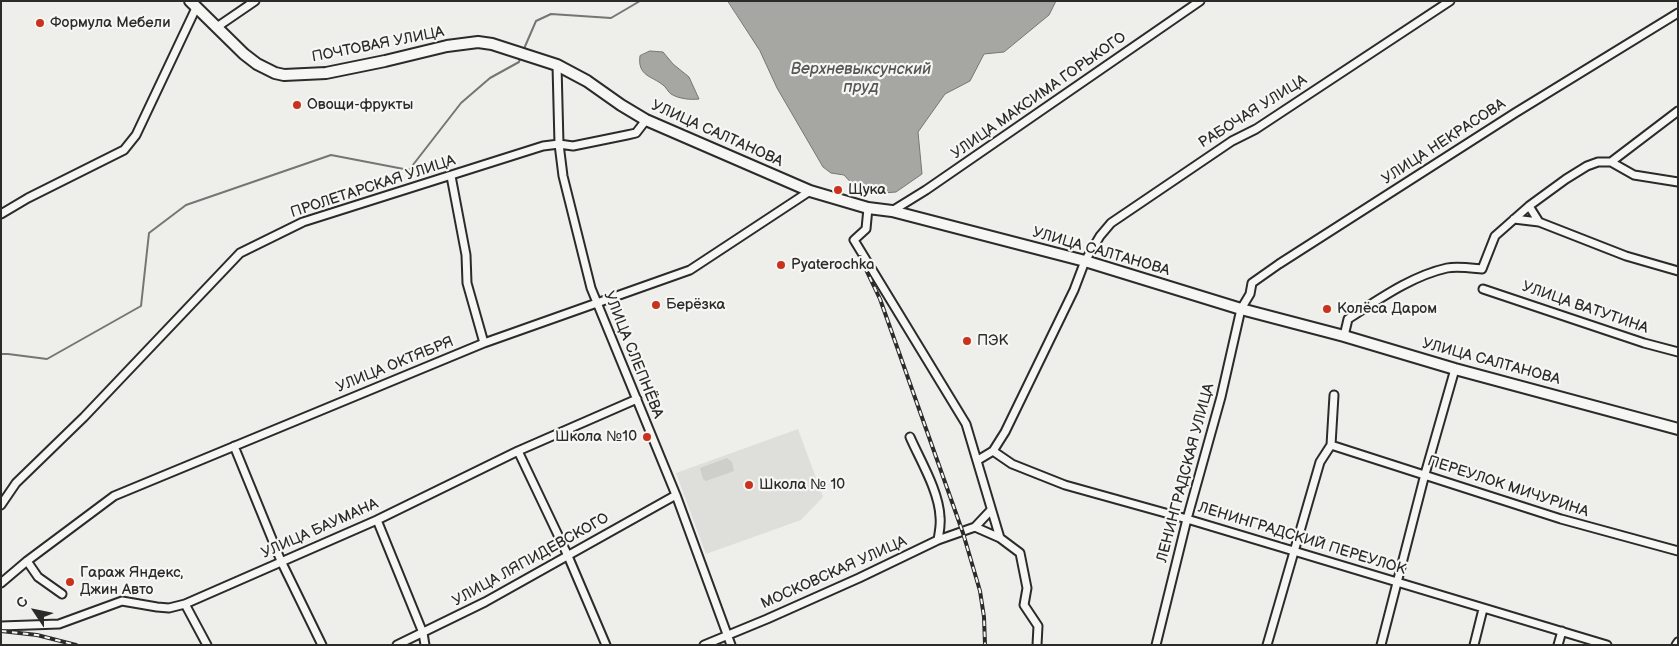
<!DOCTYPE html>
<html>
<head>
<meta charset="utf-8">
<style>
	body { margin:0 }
	#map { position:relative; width:1679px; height:646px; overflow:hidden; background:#eeeeea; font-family:"Balsamiq Sans",sans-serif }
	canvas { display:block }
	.frame { position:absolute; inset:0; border:2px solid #2b2b2b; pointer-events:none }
	.north { position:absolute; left:10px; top:586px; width:50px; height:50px; -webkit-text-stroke:4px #f6f6f2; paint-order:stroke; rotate:304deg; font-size:14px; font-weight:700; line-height:20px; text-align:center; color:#2b2b2b }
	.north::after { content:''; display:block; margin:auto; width:18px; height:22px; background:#2b2b2b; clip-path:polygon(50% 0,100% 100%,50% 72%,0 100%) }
</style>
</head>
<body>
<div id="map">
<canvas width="1679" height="646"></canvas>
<div class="frame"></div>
<div class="north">С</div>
</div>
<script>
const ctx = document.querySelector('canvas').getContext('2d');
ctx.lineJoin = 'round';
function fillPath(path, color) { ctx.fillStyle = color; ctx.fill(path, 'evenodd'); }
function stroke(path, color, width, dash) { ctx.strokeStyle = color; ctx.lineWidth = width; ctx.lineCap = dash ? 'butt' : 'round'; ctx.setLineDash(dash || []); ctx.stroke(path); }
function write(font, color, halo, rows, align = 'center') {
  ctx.font = font + ' "Balsamiq Sans",sans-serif'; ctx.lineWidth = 4.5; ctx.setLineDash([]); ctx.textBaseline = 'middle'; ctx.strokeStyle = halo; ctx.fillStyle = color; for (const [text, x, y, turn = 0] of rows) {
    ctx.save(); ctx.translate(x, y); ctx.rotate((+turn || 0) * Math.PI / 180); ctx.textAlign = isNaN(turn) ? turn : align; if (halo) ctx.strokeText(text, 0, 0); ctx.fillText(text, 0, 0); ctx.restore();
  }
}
const built = new Path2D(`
	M798 429 823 497 801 520 706 554 676 473Z`);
const green = new Path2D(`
	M727 458 732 462 734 471 706 481 703 479 700 468Z`);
const water = new Path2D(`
	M728 1H1056L1049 15 1004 52 984 54 970 81 945 94 918 132 922 174 896 192 870 194 855 187 844 175 831 173 823 167 777 88 760 51Z
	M650 51 663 52 673 64 689 77 699 99C691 100 679 99 671 94 668 92 666 87 663 85 652 76 637 76 640 56Z`);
const stream = new Path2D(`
	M523 51 536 21 551 14 611 18 640 1
	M1 354H8L47 359 141 306 149 233 186 205 331 155 409 170 461 103 490 78 519 62 520 58`);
const street = new Path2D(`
	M217 27 255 1
	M557 65 559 144 563 176 591 288 676 495 731 645
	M1611 162 1634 175 1678 182
	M451 176 466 255 467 283 484 343
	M1529 206 1539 222
	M868 208 866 229 854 240 966 424 1000 538 1020 553 1027 588 1024 605 1038 626 1037 645
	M892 211 926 190 1200 1
	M1 214 28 198 124 150 136 135 196 8
	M1514 219 1539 222 1626 256 1678 271
	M1483 289 1644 343 1678 352
	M1344 336 1348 319C1378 300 1411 276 1447 268 1457 266 1471 268 1482 269L1495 236 1529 206 1566 179 1587 166 1598 162H1611L1678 111
	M910 437C920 460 939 491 940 517 941 525 939 533 938 540
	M1331 445 1561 519 1678 551
	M234 446 281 561 322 645
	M518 451 568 556 606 645
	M993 451 1012 464 1065 485 1187 519 1607 645
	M978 460 993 451 1005 432 1074 290 1085 261 1100 236 1111 223 1232 141 1256 129 1450 1
	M1 505 16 483 84 417 240 253 303 222 543 146 559 144 573 146 627 135 636 133 646 120
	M377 520 423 633 425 645
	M975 527 1000 538
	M27 561 38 577 62 594
	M1 583 27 561 114 496 484 343 690 270 810 191
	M185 604 207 645
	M1 626 59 624 122 601 157 607 169 608 185 604 377 520 518 451 637 399
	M397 645 485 602 676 495
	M704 645 767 619 859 578 938 540 975 527 991 510
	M1156 645 1187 519 1221 397 1241 309 1250 294 1252 283 1279 264 1515 113 1678 13
	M1267 645 1320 462 1331 445 1334 395
	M1381 645 1425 474 1455 369
	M1474 645 1483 609
	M1558 645 1562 631
	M1676 645 1678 642`);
const secondary = new Path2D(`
	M190 1 244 54 257 64 275 73 284 75 326 73 385 61 447 46 478 42 492 44 557 65 587 81 621 105 646 120 810 191 868 208 892 211 1085 261 1241 309 1344 336 1455 369 1678 429`);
const rail = new Path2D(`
	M860 257 880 299 963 533 980 591 984 617 985 645
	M1 631 37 635 76 645`);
const markers = [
	[40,23,5,"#c8321e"],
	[297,105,5,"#c8321e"],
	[838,190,5,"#c8321e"],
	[781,265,5,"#c8321e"],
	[656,305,5,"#c8321e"],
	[1327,309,5,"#c8321e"],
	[967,341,5,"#c8321e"],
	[647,437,5,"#c8321e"],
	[749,485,5,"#c8321e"],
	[70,582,5,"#c8321e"]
];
const poiNames = [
	["Формула Мебели",50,23],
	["Овощи-фрукты",307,105],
	["Щука",848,190],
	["Pyaterochka",791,265],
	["Берёзка",666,305],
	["Колёса Даром",1337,309],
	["ПЭК",977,341],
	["Школа №10",637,437,"right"],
	["Школа № 10",759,485],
	["Гараж Яндекс,",80,573],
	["Джин Авто",80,590]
];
const streetNames = [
	["ПОЧТОВАЯ УЛИЦА",378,45,-11],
	["УЛИЦА МАКСИМА ГОРЬКОГО",1039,96,-35],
	["РАБОЧАЯ УЛИЦА",1253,112,-32],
	["УЛИЦА САЛТАНОВА",717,134,24],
	["УЛИЦА НЕКРАСОВА",1444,142,-33],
	["ПРОЛЕТАРСКАЯ УЛИЦА",373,187,-18],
	["УЛИЦА САЛТАНОВА",1101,252,16],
	["УЛИЦА ВАТУТИНА",1585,308,19],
	["УЛИЦА СЛЕПНЁВА",633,355,68],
	["УЛИЦА САЛТАНОВА",1491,362,15],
	["УЛИЦА ОКТЯБРЯ",395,365,-22],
	["ЛЕНИНГРАДСКАЯ УЛИЦА",1186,473,-75],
	["ПЕРЕУЛОК МИЧУРИНА",1508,487,18],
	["УЛИЦА БАУМАНА",320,529,-24],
	["ЛЕНИНГРАДСКИЙ ПЕРЕУЛОК",1302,539,17],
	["УЛИЦА ЛЯПИДЕВСКОГО",531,560,-29],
	["МОСКОВСКАЯ УЛИЦА",834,573,-24]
];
const waterNames = [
	["Верхневыксунский",861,70],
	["пруд",861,88]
];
fillPath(built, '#dededb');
fillPath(green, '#cececa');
fillPath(water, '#a6a6a3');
stroke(water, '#757573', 1);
stroke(stream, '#757573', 2);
stroke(street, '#2b2b2b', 11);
stroke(secondary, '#2b2b2b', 14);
stroke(street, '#f6f6f2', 7);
stroke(secondary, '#f6f6f2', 10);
stroke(rail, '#2b2b2b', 4);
stroke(rail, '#f6f6f2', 2, [5.5]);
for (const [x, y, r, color] of markers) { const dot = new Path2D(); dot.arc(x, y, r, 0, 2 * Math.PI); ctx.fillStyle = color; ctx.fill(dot); stroke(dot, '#f6f6f2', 2); }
write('15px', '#2b2b2b', '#f6f6f2', poiNames, 'left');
write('15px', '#2b2b2b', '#f6f6f2', streetNames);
write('italic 16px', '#565655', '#f6f6f2', waterNames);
</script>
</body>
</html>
